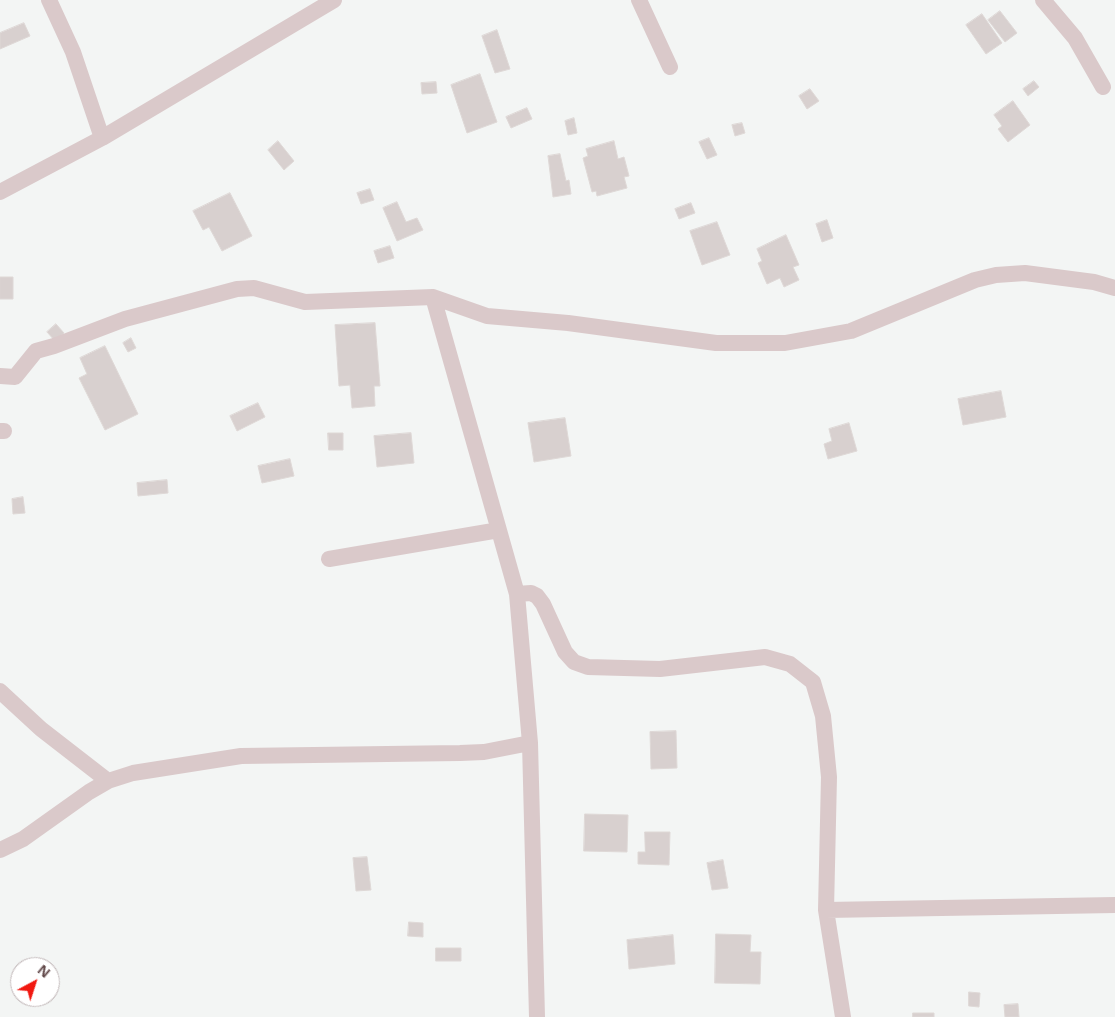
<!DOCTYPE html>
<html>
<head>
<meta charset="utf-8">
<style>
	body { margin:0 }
	#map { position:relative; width:1115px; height:1017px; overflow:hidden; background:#f3f5f4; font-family:"Open Sans",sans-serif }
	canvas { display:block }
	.north { position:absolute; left:10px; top:957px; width:50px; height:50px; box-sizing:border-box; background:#fff; border:1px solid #c0b6b7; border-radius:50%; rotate:40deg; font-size:14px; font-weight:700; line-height:20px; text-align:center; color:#62494a }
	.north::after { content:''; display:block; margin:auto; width:18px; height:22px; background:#f11911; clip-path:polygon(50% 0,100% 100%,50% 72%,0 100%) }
</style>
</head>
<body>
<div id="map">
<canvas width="1115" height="1017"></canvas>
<div class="north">N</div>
</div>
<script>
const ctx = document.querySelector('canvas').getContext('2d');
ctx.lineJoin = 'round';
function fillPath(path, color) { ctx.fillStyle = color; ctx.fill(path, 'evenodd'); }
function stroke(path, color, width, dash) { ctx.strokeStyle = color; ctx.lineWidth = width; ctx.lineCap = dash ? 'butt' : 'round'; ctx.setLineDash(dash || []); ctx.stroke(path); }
const building = new Path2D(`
	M1000 11 1017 33 1005 42 988 20Z
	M982 14 1002 43 986 54 966 25Z
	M24 23 30 36 0 49V33Z
	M497 30 510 69 495 73 482 36Z
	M480 74 497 122 467 133 451 85Z
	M1034 81 1039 87 1028 96 1023 89Z
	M436 82 437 93 422 94 421 83Z
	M810 89 819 101 807 109 799 96Z
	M1013 101 1030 125 1008 142 998 129 1002 126 994 115Z
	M527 108 532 119 511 128 506 117Z
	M574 118 577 133 568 135 565 121Z
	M742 123 745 133 735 136 732 125Z
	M709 138 717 155 707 159 699 142Z
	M278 141 294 161 284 170 268 150Z
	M614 141 618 159 624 157 629 176 624 177 627 188 597 196 596 191 592 192 583 158 588 156 586 149Z
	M560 154 566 181 569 180 571 194 553 197 548 156Z
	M370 189 374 200 361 204 357 193Z
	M230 193 252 236 222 251 209 227 203 230 193 211Z
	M397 202 406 222 417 218 423 230 397 241 383 208Z
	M691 203 695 213 679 219 675 209Z
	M827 220 833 238 822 242 816 224Z
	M717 222 730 255 702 265 690 231Z
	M786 235 799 265 793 267 799 280 784 287 780 278 767 284 758 263 762 261 757 249Z
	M390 246 394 258 378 263 374 251Z
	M0 277H13V299H0Z
	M375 323 380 386H374L375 406 352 408 350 385 339 386 335 325Z
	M56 324 64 333 55 341 47 332Z
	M131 338 136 348 128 352 123 343Z
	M105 346 138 414 105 430 79 378 87 374 80 358Z
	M1001 391 1006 417 963 425 958 399Z
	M258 403 265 417 237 431 230 416Z
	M565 418 571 456 534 462 528 423Z
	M849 423 857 451 828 459 824 444 832 441 829 429Z
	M328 433H343V450H329Z
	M411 433 414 463 377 467 374 436Z
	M290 459 294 476 262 483 258 466Z
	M167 480 168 493 138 496 137 483Z
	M23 497 25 513 13 514 12 499Z
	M676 731 677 768 651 769 650 732Z
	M585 814 628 815 627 852 584 851Z
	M645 832H670L669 865 638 864V852H645Z
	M367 857 371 890 356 891 353 858Z
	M723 860 728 888 712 890 707 863Z
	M409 922 423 923V937L408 936Z
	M716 934 751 935 750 952H761L760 984 715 983Z
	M673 935 675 964 629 969 627 940Z
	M436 948H461V961H436Z
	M969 992 980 993 979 1007 969 1006Z
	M1018 1004 1019 1017H1005L1004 1005Z
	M913 1013H934V1017H913Z`);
const street = new Path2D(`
	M49 0 73 52 102 138
	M639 0 670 67
	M1043 0 1075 38 1103 87
	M0 192 102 138 334 0
	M433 297 517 594 530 743 537 1017
	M0 376 15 377 36 351 54 346 125 319 237 289 254 288 305 302 433 297 487 316 568 323 716 343H785L851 331 975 280 996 275 1025 273 1094 282 1115 288
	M0 431H4
	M329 559 499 530
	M517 594 531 593 537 596 543 604 565 652 574 662 588 667 660 669 765 657 790 664 813 682 823 716 829 777 826 910 843 1017
	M0 691 41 729 108 781
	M0 850 23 839 89 792 108 781 133 773 241 756 460 753 484 752 530 743
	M826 910 1115 905`);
fillPath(building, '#d8d0cf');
stroke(building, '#ded8d6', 1);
stroke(street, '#dac9ca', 16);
</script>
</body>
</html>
